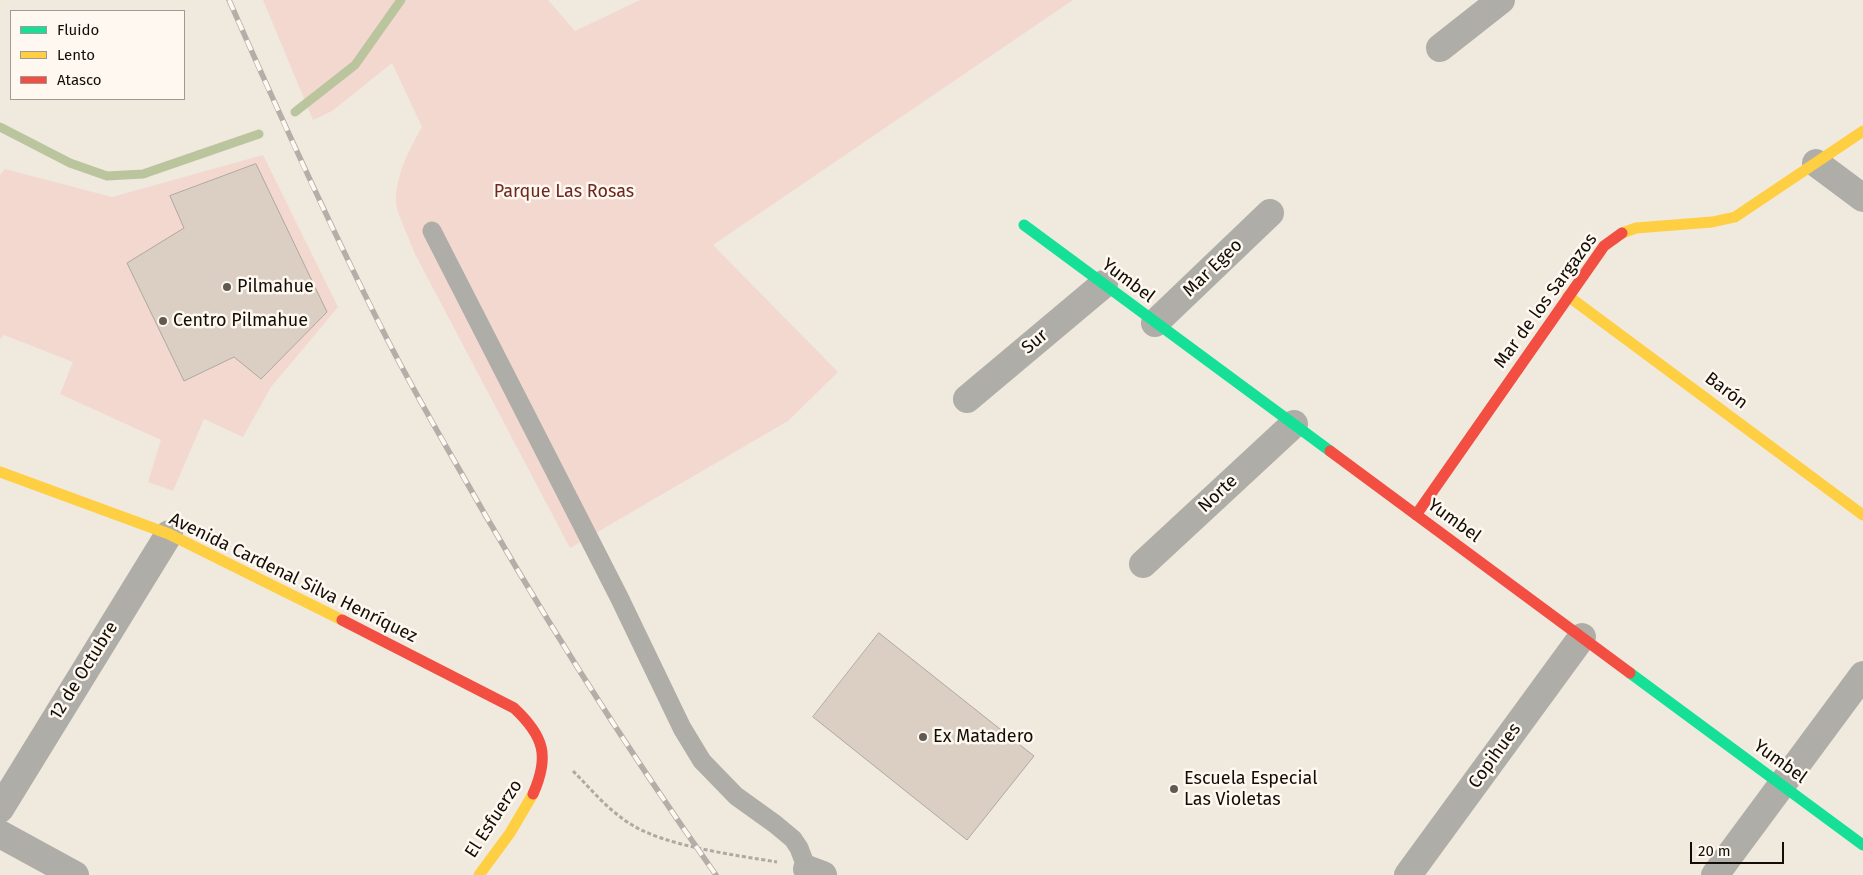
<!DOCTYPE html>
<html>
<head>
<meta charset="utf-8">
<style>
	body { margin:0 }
	#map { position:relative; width:1863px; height:875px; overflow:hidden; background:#f0e9de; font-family:"Fira Sans",sans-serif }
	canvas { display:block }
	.legend { position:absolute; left:10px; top:10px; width:175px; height:90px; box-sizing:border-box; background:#fef8f0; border:1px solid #9f9a93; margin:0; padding:6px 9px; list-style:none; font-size:15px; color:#110d07 }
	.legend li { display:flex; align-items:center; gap:10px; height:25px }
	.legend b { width:25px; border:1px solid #9f9a93 }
	.scale { position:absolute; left:1690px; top:842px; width:94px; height:22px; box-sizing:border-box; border:2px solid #110d07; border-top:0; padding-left:6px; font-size:15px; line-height:18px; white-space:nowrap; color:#110d07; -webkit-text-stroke:4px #fef8f0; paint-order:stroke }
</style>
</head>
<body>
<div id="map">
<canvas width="1863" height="875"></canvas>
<ul class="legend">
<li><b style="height:6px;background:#16e098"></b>Fluido</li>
<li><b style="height:6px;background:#ffcf43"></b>Lento</li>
<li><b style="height:6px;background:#f24e42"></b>Atasco</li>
</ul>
<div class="scale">20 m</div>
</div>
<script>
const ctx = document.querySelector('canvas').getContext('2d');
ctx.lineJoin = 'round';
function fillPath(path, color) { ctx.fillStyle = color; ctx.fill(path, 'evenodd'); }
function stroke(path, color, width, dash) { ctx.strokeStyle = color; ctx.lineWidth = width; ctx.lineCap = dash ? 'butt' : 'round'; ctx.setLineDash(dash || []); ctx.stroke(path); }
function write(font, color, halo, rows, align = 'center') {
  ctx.font = font + ' "Fira Sans",sans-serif'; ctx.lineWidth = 5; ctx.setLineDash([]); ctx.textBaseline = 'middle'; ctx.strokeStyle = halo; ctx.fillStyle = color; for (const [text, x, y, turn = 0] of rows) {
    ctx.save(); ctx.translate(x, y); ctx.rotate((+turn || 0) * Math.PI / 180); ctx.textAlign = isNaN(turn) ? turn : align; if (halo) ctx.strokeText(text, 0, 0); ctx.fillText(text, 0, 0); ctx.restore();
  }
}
const green = new Path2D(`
	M263 0H548L575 31 640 0H1073L713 245 838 372 788 421 570 548 415 254C411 242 397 214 396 203 395 176 409 150 422 127L392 63 332 111 313 120Z
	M263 155 338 307 271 387 243 437 204 419 173 491 148 482 161 440 60 394 73 362 4 335 0 339V175L5 169 112 197Z`);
const stream = new Path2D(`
	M295 112 355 65 401 0
	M0 127 70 163 107 176 143 174 259 134`);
const building = new Path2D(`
	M256 164 327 312 261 379 234 357 184 381 127 263 184 228 170 196Z
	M879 633 1034 756 967 840 813 717Z`);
const path = new Path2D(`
	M573 771C591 789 607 809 629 823 663 846 735 855 777 862`);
const lane = new Path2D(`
	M432 231 619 597 682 728 702 761 736 796 775 824 793 839 799 848 807 869`);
const street = new Path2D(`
	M1440 48 1501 0
	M1816 163 1863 198
	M1155 323 1270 213
	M967 399 1104 284
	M1143 564 1294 424
	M0 809 169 534
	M0 834 75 875
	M807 869 823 875
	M1408 875 1582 637
	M1715 875 1863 675`);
const fast = new Path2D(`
	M1024 225 1330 451
	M1630 673 1863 845`);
const slow = new Path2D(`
	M1622 233 1636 228 1712 222 1735 217 1863 131
	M1568 296 1863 515
	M0 472 169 534 342 620
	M479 875 510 833 533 794`);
const jam = new Path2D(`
	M1330 451 1630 673
	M1416 515 1604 246 1622 233
	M342 620 514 708C544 736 550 756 533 794`);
const rail = new Path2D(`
	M229 0C277 109 326 218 380 325 403 371 429 417 455 462 535 604 622 742 716 875`);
const markers = [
	[227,287,5,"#5f5a52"],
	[163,321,5,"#5f5a52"],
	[923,737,5,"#5f5a52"],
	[1174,789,5,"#5f5a52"]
];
const parkNames = [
	["Parque Las Rosas",564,192]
];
const streetNames = [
	["Mar Egeo",1213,268,-44],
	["Yumbel",1128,281,37],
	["Mar de los Sargazos",1546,301,-54],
	["Sur",1035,342,-40],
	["Barón",1726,391,37],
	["Norte",1218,494,-43],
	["Yumbel",1454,521,36],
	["Avenida Cardenal Silva Henríquez",293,578,26],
	["12 de Octubre",84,671,-58],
	["Copihues",1495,756,-54],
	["Yumbel",1780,762,36],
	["El Esfuerzo",494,819,-57]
];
const poiNames = [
	["Pilmahue",237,287],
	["Centro Pilmahue",173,321],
	["Ex Matadero",933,737],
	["Escuela Especial",1184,779],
	["Las Violetas",1184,800]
];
fillPath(green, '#f3d8d0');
stroke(stream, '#bac59e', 9);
fillPath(building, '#dbcec2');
stroke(building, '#afa8a1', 1);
stroke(path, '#ada9a3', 3, [4, 2.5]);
stroke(lane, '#afada8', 19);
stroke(street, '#afada8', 28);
stroke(fast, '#16e098', 11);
stroke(slow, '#ffcf43', 11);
stroke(jam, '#f24e42', 11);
stroke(rail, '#b3aea8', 5.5);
stroke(rail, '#fef8f0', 4, [11]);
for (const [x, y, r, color] of markers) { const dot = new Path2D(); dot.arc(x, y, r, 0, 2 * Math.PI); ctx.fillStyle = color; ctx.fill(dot); stroke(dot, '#fef8f0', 2); }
write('18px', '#6e281f', '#fef8f0', parkNames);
write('18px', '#110d07', '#fef8f0', streetNames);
write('18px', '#110d07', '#fef8f0', poiNames, 'left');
</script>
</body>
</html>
